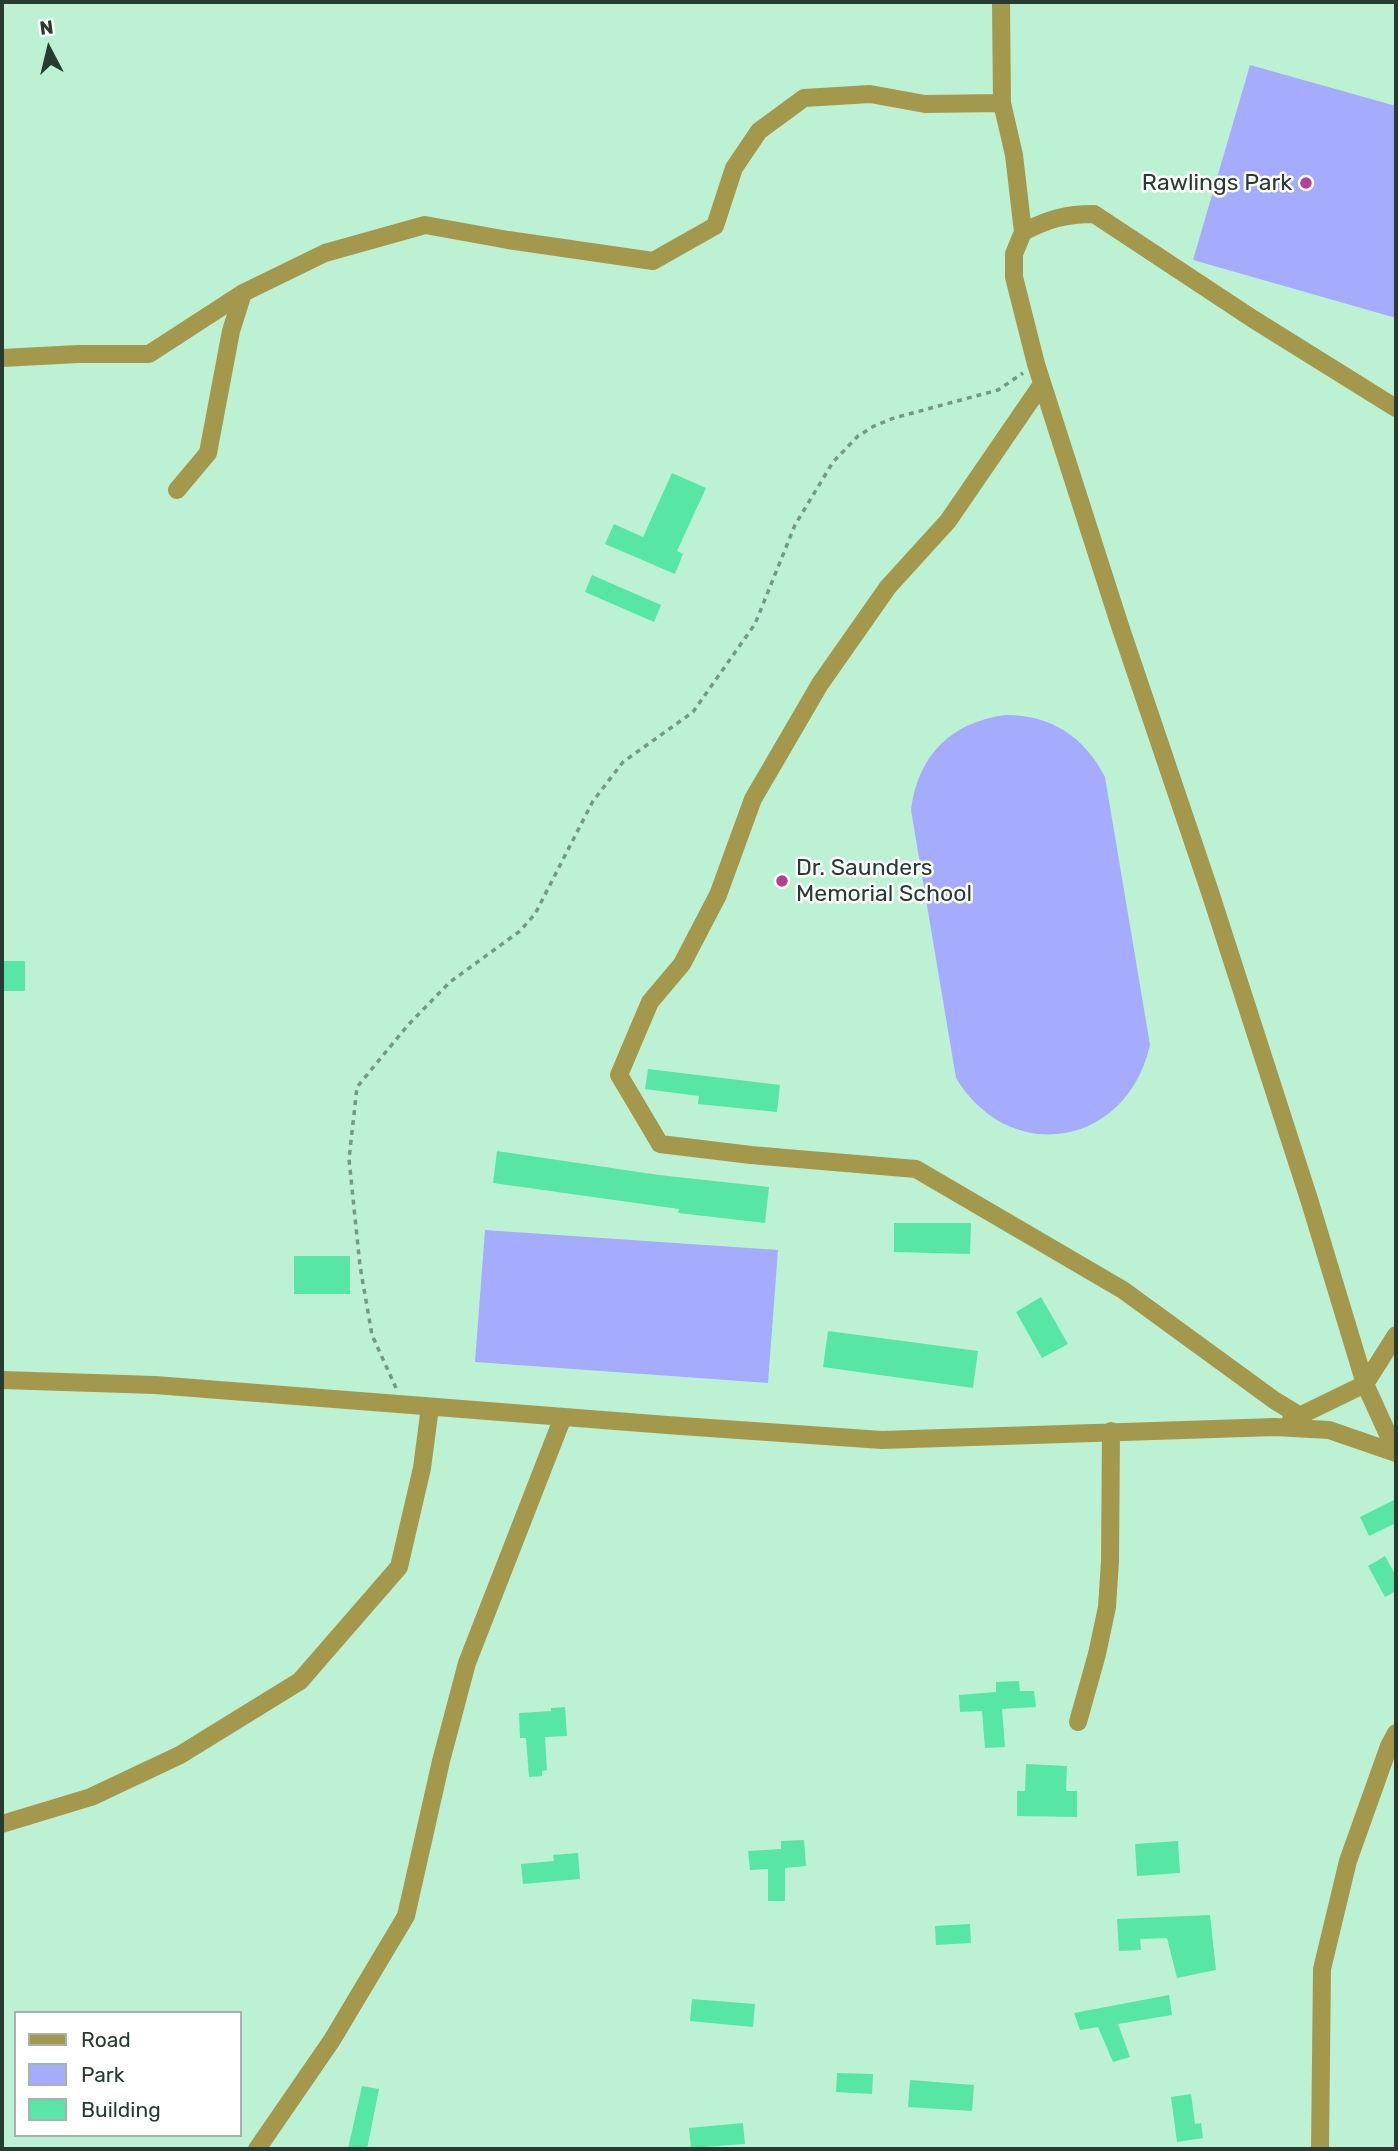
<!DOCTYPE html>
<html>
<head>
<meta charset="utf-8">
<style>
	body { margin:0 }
	#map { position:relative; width:1398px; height:2151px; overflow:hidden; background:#bdf1d4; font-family:Rubik,sans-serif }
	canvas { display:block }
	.frame { position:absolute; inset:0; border:4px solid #273b30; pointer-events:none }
	.legend { position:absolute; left:14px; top:2011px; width:228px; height:126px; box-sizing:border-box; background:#fff; border:2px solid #a9b1ac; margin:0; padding:9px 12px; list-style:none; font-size:21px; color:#273b30 }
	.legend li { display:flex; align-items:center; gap:14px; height:35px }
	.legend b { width:35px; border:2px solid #a9b1ac }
	.north { position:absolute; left:14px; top:14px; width:70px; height:70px; -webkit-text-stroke:5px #fff; paint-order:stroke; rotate:353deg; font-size:19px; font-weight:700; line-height:28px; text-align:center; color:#273b30 }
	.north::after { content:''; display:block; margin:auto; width:24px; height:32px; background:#273b30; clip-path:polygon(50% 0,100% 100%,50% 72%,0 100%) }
</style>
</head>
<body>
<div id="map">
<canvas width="1398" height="2151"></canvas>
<div class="frame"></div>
<ul class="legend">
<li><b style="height:9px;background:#a4984d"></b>Road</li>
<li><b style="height:19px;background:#a6acfd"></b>Park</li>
<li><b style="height:19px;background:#57e6a5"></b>Building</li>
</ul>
<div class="north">N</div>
</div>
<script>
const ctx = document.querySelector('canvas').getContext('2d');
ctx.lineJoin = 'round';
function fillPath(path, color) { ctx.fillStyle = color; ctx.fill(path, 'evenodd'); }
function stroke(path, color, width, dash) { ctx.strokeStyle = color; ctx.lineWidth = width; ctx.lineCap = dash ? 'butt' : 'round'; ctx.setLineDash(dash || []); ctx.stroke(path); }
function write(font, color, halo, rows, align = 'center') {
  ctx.font = font + ' Rubik,sans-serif'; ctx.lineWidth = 5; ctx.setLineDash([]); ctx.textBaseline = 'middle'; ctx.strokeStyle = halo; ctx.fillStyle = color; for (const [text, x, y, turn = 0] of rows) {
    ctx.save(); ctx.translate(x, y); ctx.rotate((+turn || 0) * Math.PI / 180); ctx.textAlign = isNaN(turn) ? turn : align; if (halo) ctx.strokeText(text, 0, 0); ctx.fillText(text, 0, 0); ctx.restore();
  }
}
const green = new Path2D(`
	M1250 65 1396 106V318L1193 260Z
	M1006 715C1051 715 1085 737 1105 777L1150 1045C1127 1147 1010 1167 956 1078L911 810C918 755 951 722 1006 715Z
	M485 1230 778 1250 768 1383 475 1362Z`);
const building = new Path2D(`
	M672 473 706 488 677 551 683 554 675 574 605 544 614 524 643 537Z
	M592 575 661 605 654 622 585 592Z
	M2 961H25V991H2Z
	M648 1069 780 1085 777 1112 698 1104 699 1096 645 1089Z
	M497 1151 659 1175 769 1187 765 1223 678 1213 679 1209 493 1183Z
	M894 1223H971L970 1254 894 1252Z
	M294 1256H350V1294H294Z
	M1041 1297 1068 1344 1042 1358 1016 1312Z
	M828 1331 978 1351 973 1388 823 1367Z
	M1396 1499V1523L1369 1536 1360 1517Z
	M1385 1556 1396 1576V1591L1385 1597 1368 1566Z
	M1019 1681 1020 1691H1034L1036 1707 1002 1709 1005 1747 985 1748 982 1711 960 1712 959 1695 996 1692V1682Z
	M565 1707 567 1736 545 1737 547 1770 542 1771V1776L529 1777 526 1738H520L519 1713 551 1711V1708Z
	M1026 1764 1067 1766 1066 1791H1077V1817L1017 1816V1791H1025Z
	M804 1840 806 1866 785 1868V1901H768V1869L750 1870 748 1851 781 1849V1841Z
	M1178 1841 1180 1873 1137 1876 1135 1844Z
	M578 1853 580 1879 523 1884 521 1864 554 1861 553 1855Z
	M1210 1915 1216 1970 1177 1978 1167 1938 1140 1939 1141 1950 1119 1951 1117 1919Z
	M970 1924 971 1943 936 1945 935 1926Z
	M1169 1995 1172 2015 1118 2024 1130 2057 1113 2062 1098 2027 1080 2030 1074 2013Z
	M692 1999 755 2004 753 2027 690 2021Z
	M837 2073 873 2074 872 2094 836 2092Z
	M910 2080 974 2085 972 2111 908 2107Z
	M362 2086 379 2089 367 2149H348Z
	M1191 2094 1195 2124 1201 2123 1203 2138 1177 2142 1171 2097Z
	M743 2123 745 2144 691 2148 689 2128Z`);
const path = new Path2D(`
	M396 1388 372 1335 360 1266 349 1159 357 1087 408 1025 450 982 520 931 535 914 593 801 623 762 693 712 755 624 795 525 833 462 858 436 874 426 894 418 998 390 1023 373`);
const minor = new Path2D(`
	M1001 2 1002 103 1014 155 1023 232C1049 219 1065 214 1094 214L1253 319 1396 408
	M1023 232 1014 254V277L1036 364 1120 626 1210 892 1309 1199 1365 1384 1396 1452
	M2 358 78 354H149L243 293 325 253 425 225 508 240 653 261 715 226 734 168 759 131 804 98 870 94 925 104 1002 103
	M1042 384 948 521 888 587 820 684 753 799 718 895 682 964 650 1002 619 1075 660 1144 751 1155 916 1169 1123 1290 1274 1400 1300 1416
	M177 490 208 453 231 331 243 293
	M2 1380 155 1385 667 1425 882 1440 1275 1427 1329 1430 1396 1453
	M1291 1420 1365 1384 1396 1335
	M1078 1722 1097 1654 1107 1607 1110 1561 1111 1431
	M2 1824 91 1797 180 1755 300 1681 399 1567 422 1468 430 1407
	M257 2149 332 2040 406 1916 441 1761 467 1663 563 1417
	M1320 2149 1322 1969 1348 1861 1389 1746 1396 1733`);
const markers = [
	[1306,183,7,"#b63f96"],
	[782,881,7,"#b63f96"]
];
const poiNames = [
	["Rawlings Park",1292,183],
	["Dr. Saunders",796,868,"left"],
	["Memorial School",796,894,"left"]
];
fillPath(green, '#a6acfd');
fillPath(building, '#57e6a5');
stroke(path, '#749985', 3.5, [5, 5]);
stroke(minor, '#a4984d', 18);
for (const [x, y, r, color] of markers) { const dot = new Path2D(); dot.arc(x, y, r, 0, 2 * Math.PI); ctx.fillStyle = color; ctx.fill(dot); stroke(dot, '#fff', 2.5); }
write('23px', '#273b30', '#fff', poiNames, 'right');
</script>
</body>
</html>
